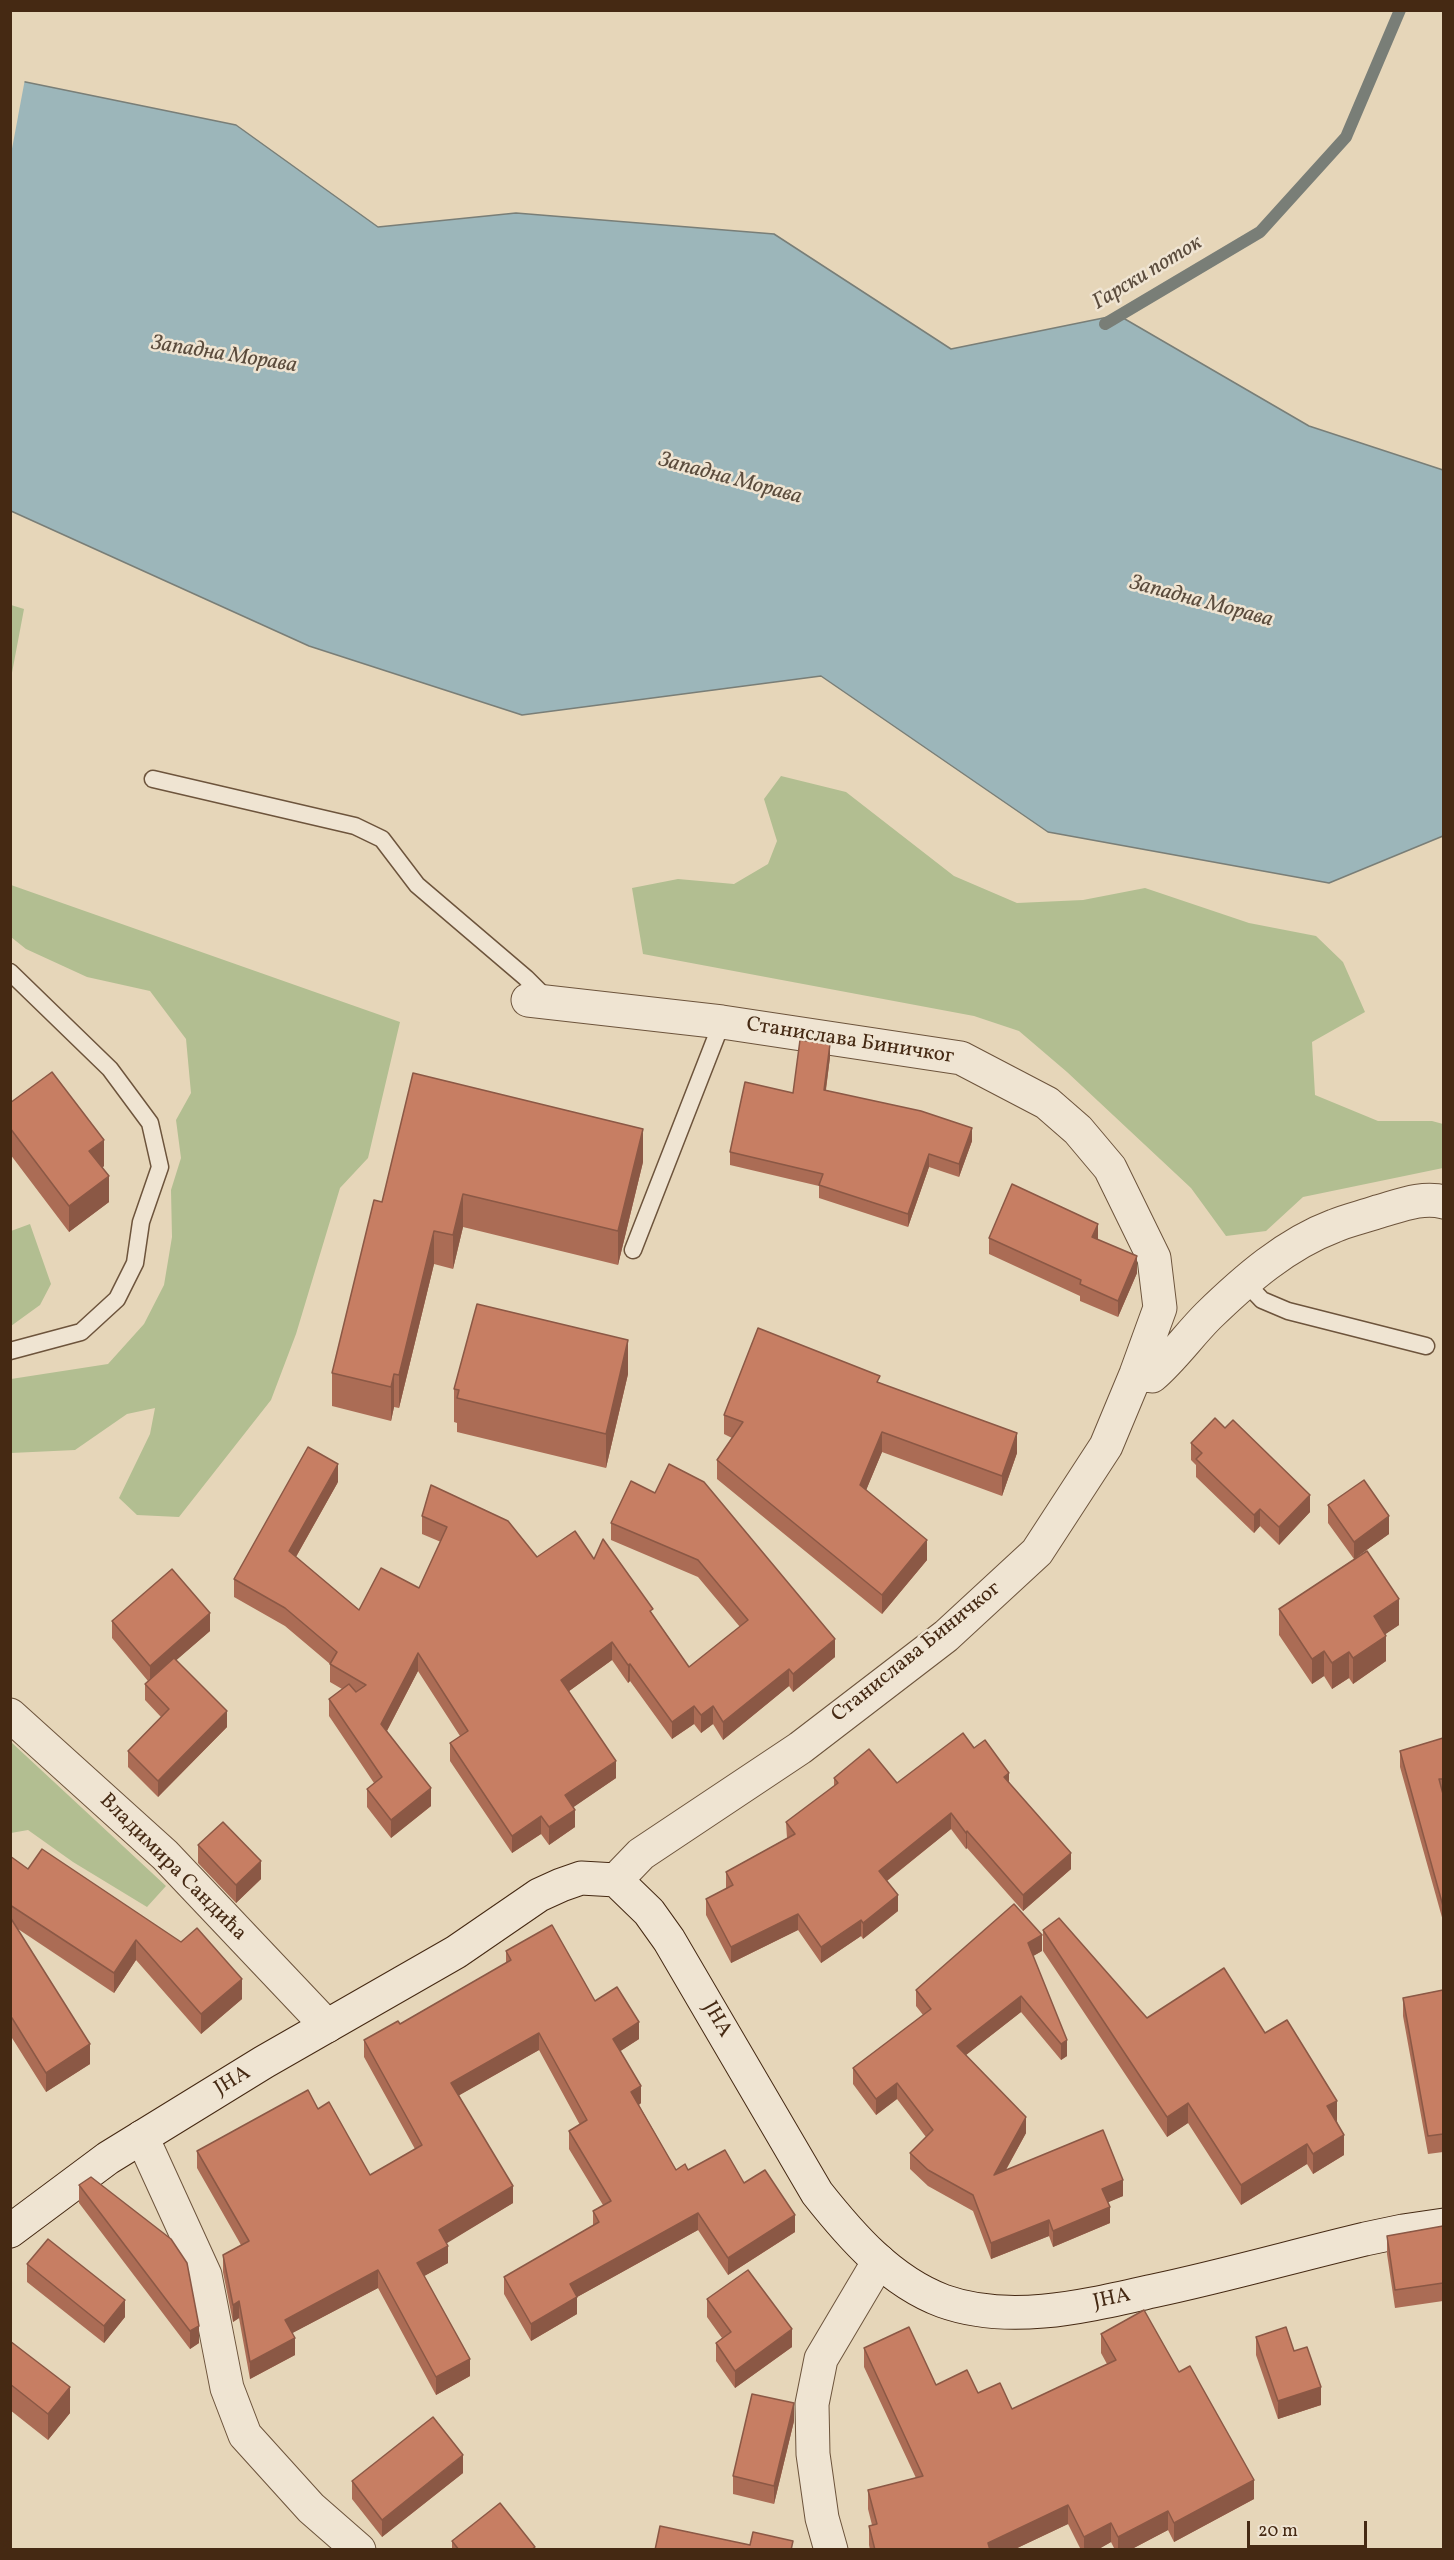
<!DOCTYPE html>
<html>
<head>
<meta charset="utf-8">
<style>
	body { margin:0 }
	#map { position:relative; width:1454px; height:2560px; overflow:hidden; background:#e6d6b9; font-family:Vollkorn,serif }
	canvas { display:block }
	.frame { position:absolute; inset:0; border:12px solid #452913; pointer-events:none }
	.scale { position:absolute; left:1247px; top:2521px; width:120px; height:27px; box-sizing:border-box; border:3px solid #452913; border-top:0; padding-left:8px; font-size:18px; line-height:21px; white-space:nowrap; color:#452913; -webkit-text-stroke:4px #efe4d2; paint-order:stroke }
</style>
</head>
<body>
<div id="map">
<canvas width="1454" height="2560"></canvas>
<div class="frame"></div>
<div class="scale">20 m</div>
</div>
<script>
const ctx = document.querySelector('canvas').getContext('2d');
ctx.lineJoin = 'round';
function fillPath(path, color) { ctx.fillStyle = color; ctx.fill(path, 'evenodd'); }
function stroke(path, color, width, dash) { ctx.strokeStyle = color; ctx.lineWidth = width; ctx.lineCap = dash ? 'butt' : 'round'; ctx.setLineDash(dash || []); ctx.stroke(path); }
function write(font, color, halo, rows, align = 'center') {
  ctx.font = font + ' Vollkorn,serif'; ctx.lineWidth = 5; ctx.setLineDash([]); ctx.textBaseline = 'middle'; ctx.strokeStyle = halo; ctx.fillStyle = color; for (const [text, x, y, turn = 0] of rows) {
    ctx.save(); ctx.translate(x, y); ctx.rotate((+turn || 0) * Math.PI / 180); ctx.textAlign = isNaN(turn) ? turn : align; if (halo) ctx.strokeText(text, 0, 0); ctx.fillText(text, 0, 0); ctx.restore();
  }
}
const green = new Path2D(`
	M11 605 24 609 11 678 10 605Z
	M781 776 846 792 954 876 1017 903 1083 900 1145 888 1249 923 1316 936 1343 962 1365 1012 1312 1042 1315 1095 1378 1121H1432L1443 1124V1168L1303 1197 1266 1231 1226 1236 1191 1188 1067 1072 1019 1031 974 1016 643 954 632 888 678 879 734 884 768 864 777 841 764 799Z
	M11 885 400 1022 368 1158 340 1188 296 1334 271 1400 179 1517 137 1515 119 1498 150 1434 155 1408 127 1414 75 1450 11 1453V1379L108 1364 144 1324 164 1285 172 1237 171 1190 181 1158 176 1120 191 1093 186 1039 150 991 87 977 26 949 11 937Z
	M30 1224 51 1284 40 1305 11 1326V1231Z
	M11 1742 166 1886 147 1907 73 1862 28 1830 11 1833Z`);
const water = new Path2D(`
	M11 79 236 125 378 227 516 213 774 234 951 349 1118 315 1309 426 1443 470V836L1329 883 1048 832 821 676 522 715 309 646 11 511Z`);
const pier = new Path2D(`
	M10 76 25 79 11 154H10Z`);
const stream = new Path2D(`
	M1105 324 1260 232 1346 137 1400 10`);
const service = new Path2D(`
	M153 779 355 826 382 839 417 885 526 978 541 993V1001
	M10 972 110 1069 150 1123 160 1167 141 1222 135 1263 117 1299 81 1332 10 1351
	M633 1250 722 1022
	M1245 1282 1262 1300 1288 1311 1426 1346`);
const minor = new Path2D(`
	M528 1000 722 1022 961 1058 1047 1103 1078 1130 1110 1168 1154 1258 1160 1308 1136 1374 1106 1446 1037 1552 946 1636 800 1748 641 1854 616 1880
	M1136 1374 1152 1376C1173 1358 1189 1335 1208 1316 1245 1280 1286 1244 1334 1226 1348 1220 1363 1217 1377 1212 1399 1206 1422 1196 1444 1202
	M10 1715 165 1855 327 2026
	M142 2137 205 2275 227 2388 245 2435 311 2508 359 2550
	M831 2550 822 2518 813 2454 812 2404 821 2359 879 2261`);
const secondary = new Path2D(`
	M10 2231 108 2158 264 2062 456 1952 539 1895 561 1885 581 1878 616 1880 649 1912 669 1940 817 2193C851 2236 890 2281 943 2301 1010 2325 1086 2306 1153 2291 1224 2276 1294 2256 1365 2239L1403 2231 1444 2225`);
const wall = new Path2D(`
	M830 1057 826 1090 972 1141 959 1177 929 1167 908 1227 819 1198V1186L730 1165V1152Z
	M10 1103 104 1166 102 1168 109 1202 69 1232 10 1154Z
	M643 1162 618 1265 463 1227 453 1269 434 1264 399 1408 394 1407 391 1421 332 1406V1373L382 1202Z
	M989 1238 1137 1273 1118 1317 1080 1301V1296L989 1254Z
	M628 1374 606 1468 457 1432V1423L454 1422V1389Z
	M880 1383 1017 1453 1002 1496 882 1452 866 1490 927 1560 882 1614 717 1479V1460L732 1438 724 1434V1415Z
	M1191 1443 1310 1512 1279 1545 1260 1526 1254 1533 1196 1477V1465L1191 1460Z
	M631 1481 835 1657 793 1692 789 1686 723 1740 713 1724 701 1733 694 1724 672 1739 630 1681 628 1683 612 1660 569 1691 616 1778 573 1807 575 1827 549 1845 541 1834 512 1853 450 1761V1743L460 1736 418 1671 387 1731 431 1806 391 1838 367 1807V1789L374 1783 329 1716V1699L342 1689 330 1682V1664L285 1626 234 1597V1579L338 1482 296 1557 359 1610 419 1588 441 1542 422 1534V1516L537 1557 594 1559 653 1615 689 1667 740 1627 698 1577 611 1540V1523Z
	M1328 1505 1389 1534 1358 1556 1399 1625 1385 1634 1386 1661 1353 1684 1349 1678 1332 1689 1324 1676 1312 1684 1279 1635V1609L1354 1559 1328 1523Z
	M112 1621 210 1631 176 1660 227 1727 158 1797 128 1767V1751L161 1717 145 1700V1684L148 1681 112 1638Z
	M1443 1738V1921L1400 1767V1751Z
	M974 1748 1009 1782 1071 1869 1023 1911 967 1848 966 1849 951 1829 887 1881 898 1911 863 1939 861 1936 821 1963 798 1930 731 1963 706 1915V1899L726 1889V1872L787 1838 786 1822 834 1786V1778L897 1783Z
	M198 1845 261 1879 236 1903 198 1863Z
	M10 1856 28 1869 242 1999 201 2034 136 1960 114 1993 18 1929 90 2064 46 2092 12 2038 10 2037Z
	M1043 1930 1147 2018 1265 2033 1337 2121 1344 2155 1313 2174 1307 2164 1241 2205 1188 2123 1167 2137 1043 1951Z
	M506 1951 595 2001 639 2039 620 2051 641 2103 639 2105 676 2170H688L744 2183 795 2232 728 2275 698 2230 577 2297V2314L531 2341 504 2294V2277L593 2226V2211L603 2205 569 2149V2131L580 2125 539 2050 459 2095 513 2203 446 2243 448 2263 424 2276 470 2376 436 2395 378 2288 292 2333 295 2355 250 2379 239 2318 233 2322 223 2272V2255L241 2245 197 2168V2151L318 2109 370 2175 415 2149 364 2057V2040L400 2024 506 1963Z
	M1042 1951 1033 1956 1067 2056 1061 2060 1021 2012 966 2055 1026 2133 1006 2170 1123 2196 1108 2202 1110 2223 1053 2247 1049 2236 991 2259 973 2211 928 2186 910 2169V2153L926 2137 897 2099 876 2115 853 2084V2068L923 2015 916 2006V1990Z
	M1443 1990V2152L1428 2154 1403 2016V1998Z
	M79 2185 199 2343 190 2349 79 2203Z
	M1443 2226V2301L1395 2308 1387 2254V2236Z
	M27 2264 125 2317 104 2343 27 2282Z
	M707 2299 792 2347 735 2388 716 2361V2343L722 2338 707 2317Z
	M1101 2334 1179 2372 1254 2499 1174 2542 1168 2530 1130 2550H1115L1111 2542 1097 2550H1081L1068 2524 1013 2550H870L869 2545V2526L872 2525 868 2509V2490L916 2478 864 2367V2348L936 2385 978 2393 1012 2409 1107 2364 1101 2353Z
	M1256 2337 1294 2351 1321 2405 1278 2419 1256 2355Z
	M10 2341 70 2413 48 2440 10 2410Z
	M794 2421 774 2504 733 2494V2476Z
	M463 2473 382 2537 352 2499V2481Z
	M452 2541 535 2550H452Z`);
const shadedWall = new Path2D(`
	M830 1044V1057L824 1103V1090Z
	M972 1128V1141L959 1177V1164Z
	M643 1129V1162L618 1265V1231Z
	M104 1140V1166L89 1177V1151Z
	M929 1154V1167L908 1227V1214Z
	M109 1176V1202L69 1232V1206Z
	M463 1194V1227L453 1269V1235Z
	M1098 1224V1240L1092 1237Z
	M434 1231V1264L399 1408V1375Z
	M1137 1256V1273L1118 1317V1301Z
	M628 1340V1374L606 1468V1434Z
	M394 1374V1407L391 1421V1387Z
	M882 1432V1452L860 1505V1485Z
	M1017 1433V1453L1002 1496V1476Z
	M338 1464V1482L289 1569V1551Z
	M1310 1495V1512L1279 1545V1527Z
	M1260 1509V1526L1254 1533V1515Z
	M1389 1516V1534L1354 1559V1542Z
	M927 1540V1560L882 1614V1595Z
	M1399 1599V1625L1374 1642V1616Z
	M210 1613V1631L150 1683V1666Z
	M1386 1636V1661L1353 1684V1658Z
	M835 1639V1657L793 1692V1674Z
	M612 1642V1660L561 1697V1680Z
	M1324 1651V1676L1312 1684V1659Z
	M1349 1652V1678L1332 1689V1663Z
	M418 1653V1671L381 1742V1724Z
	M630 1664V1681L628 1683V1665Z
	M789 1669V1686L723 1740V1722Z
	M694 1706V1724L672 1739V1722Z
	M713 1706V1724L701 1733V1715Z
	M227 1711V1727L158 1797V1781Z
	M616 1761V1778L565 1813V1795Z
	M1009 1773V1789L1004 1777Z
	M431 1788V1806L391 1838V1820Z
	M575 1810V1827L549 1845V1827Z
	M951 1813V1829L879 1887V1871Z
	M541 1816V1834L512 1853V1836Z
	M967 1831V1848L966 1849V1833Z
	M1071 1853V1869L1023 1911V1895Z
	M261 1861V1879L236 1903V1885Z
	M898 1895V1911L863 1939V1923Z
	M798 1914V1930L731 1963V1947Z
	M861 1920V1936L821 1963V1947Z
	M1042 1935V1951L1028 1959V1943Z
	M136 1940V1960L114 1993V1973Z
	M242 1979V1999L201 2034V2014Z
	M1021 1996V2012L957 2062V2046Z
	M639 2022V2039L613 2056V2039Z
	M539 2033V2050L451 2100V2083Z
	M1067 2040V2056L1061 2060V2044Z
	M90 2044V2064L46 2092V2073Z
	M897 2083V2099L876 2115V2099Z
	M641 2086V2103L631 2110V2092Z
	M1337 2101V2121L1327 2127V2106Z
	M1188 2103V2123L1167 2137V2117Z
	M1026 2117V2133L994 2191V2175Z
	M1344 2135V2155L1313 2174V2154Z
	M1307 2144V2164L1241 2205V2185Z
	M1123 2180V2196L1102 2205V2189Z
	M513 2186V2203L439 2248V2230Z
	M1110 2207V2223L1053 2247V2231Z
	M698 2213V2230L570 2301V2284Z
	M795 2215V2232L728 2275V2258Z
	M1049 2220V2236L991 2259V2243Z
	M448 2246V2263L417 2280V2263Z
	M378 2270V2288L285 2337V2320Z
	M577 2297V2314L531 2341V2324Z
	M125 2300V2317L104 2343V2326Z
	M239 2301V2318L233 2322V2305Z
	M199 2326V2343L190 2349V2331Z
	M792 2329V2347L735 2388V2371Z
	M295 2338V2355L250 2379V2362Z
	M470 2359V2376L436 2395V2377Z
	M70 2387V2413L48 2440V2414Z
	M1321 2387V2405L1278 2419V2401Z
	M794 2403V2421L774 2504V2486Z
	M463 2455V2473L382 2537V2520Z
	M1254 2480V2499L1174 2542V2523Z
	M1068 2505V2524L1013 2550H988V2543Z
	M1168 2511V2530L1130 2550H1118V2537Z
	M1111 2523V2542L1097 2550H1084V2537Z`);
const building = new Path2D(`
	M800 1040 830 1044 824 1090 921 1111 972 1128 959 1164 929 1154 908 1214 819 1185 823 1174 730 1152 745 1082 793 1093Z
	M52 1072 104 1140 89 1151 109 1176 69 1206 10 1128V1103Z
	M413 1073 643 1129 618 1231 463 1194 453 1235 434 1231 399 1375 394 1374 391 1387 332 1373 374 1200 382 1202Z
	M1012 1184 1098 1224 1092 1237 1137 1256 1118 1301 1080 1284 1081 1280 989 1238Z
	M477 1304 628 1340 606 1434 457 1398 459 1390 454 1389Z
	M758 1328 880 1376 877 1382 1017 1433 1002 1476 882 1432 860 1485 927 1540 882 1595 717 1460 743 1422 724 1415Z
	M1215 1418 1225 1428 1233 1420 1310 1495 1279 1527 1260 1509 1254 1515 1196 1459 1202 1453 1191 1443Z
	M308 1447 338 1464 289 1551 359 1610 381 1568 419 1588 447 1527 422 1516 431 1485 508 1521 537 1557 575 1531 594 1559 603 1539 653 1609 650 1611 689 1667 748 1620 698 1560 611 1523 631 1481 655 1493 669 1464 704 1482 835 1639 793 1674 789 1669 723 1722 713 1706 701 1715 694 1706 672 1722 630 1664 628 1665 612 1642 561 1680 616 1761 565 1795 575 1810 549 1827 541 1816 512 1836 450 1743 468 1731 418 1653 381 1724 431 1788 391 1820 367 1789 382 1777 329 1699 349 1684 356 1692 366 1685 330 1664 337 1652 285 1608 234 1579Z
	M1364 1480 1389 1516 1354 1542 1328 1505Z
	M1367 1551 1399 1599 1374 1616 1386 1636 1353 1658 1349 1652 1332 1663 1324 1651 1312 1659 1279 1609Z
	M172 1569 210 1613 150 1666 112 1621Z
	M174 1658 227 1711 158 1781 128 1751 169 1709 145 1684Z
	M963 1733 974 1748 985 1740 1009 1773 1004 1777 1071 1853 1023 1895 967 1831 966 1833 951 1813 879 1871 898 1895 863 1923 861 1920 821 1947 798 1914 731 1947 706 1899 733 1885 726 1872 795 1834 786 1822 838 1783 834 1778 869 1749 897 1783Z
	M1443 1738V1779H1439L1443 1794V1906L1400 1751Z
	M223 1822 261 1861 236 1885 198 1845Z
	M42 1849 181 1942 197 1928 242 1979 201 2014 136 1940 114 1973 10 1905V1856L28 1869Z
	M1014 1904 1042 1935 1028 1943 1067 2040 1061 2044 1021 1996 957 2046 1026 2117 994 2175 1103 2130 1123 2180 1102 2189 1110 2207 1053 2231 1049 2220 991 2243 973 2195 928 2170 910 2153 933 2130 897 2083 876 2099 853 2068 931 2009 916 1990Z
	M10 1917 90 2044 46 2073 12 2018 10 2017Z
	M1059 1918 1147 2018 1224 1968 1265 2033 1287 2020 1337 2101 1327 2106 1344 2135 1313 2154 1307 2144 1241 2185 1188 2103 1167 2117 1043 1930Z
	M552 1925 595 2001 617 1987 639 2022 613 2039 641 2086 631 2092 676 2170 685 2164 688 2170 725 2150 744 2183 765 2170 795 2215 728 2258 698 2213 570 2284 577 2297 531 2324 504 2277 599 2222 593 2211 611 2201 569 2131 587 2120 539 2033 451 2083 513 2186 439 2230 448 2246 417 2263 470 2359 436 2377 378 2270 285 2320 295 2338 250 2362 239 2301 233 2305 223 2255 249 2241 197 2151 308 2090 318 2109 329 2102 370 2175 422 2145 364 2040 398 2021 400 2024 511 1960 506 1951Z
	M1443 1990V2134L1428 2136 1403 1998Z
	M91 2177 171 2239 187 2263 199 2326 190 2331 79 2185Z
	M1443 2226V2283L1395 2290 1387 2236Z
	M48 2239 125 2300 104 2326 27 2264Z
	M748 2270 792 2329 735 2371 716 2343 731 2332 707 2299Z
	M1144 2310 1179 2372 1190 2366 1254 2480 1174 2523 1168 2511 1118 2537 1111 2523 1084 2537 1068 2505 988 2543 990 2550H875L869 2526 877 2524 868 2490 923 2476 864 2348 909 2327 936 2385 967 2370 978 2393 1000 2383 1012 2409 1116 2360 1101 2334Z
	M1286 2327 1294 2351 1307 2347 1321 2387 1278 2401 1256 2337Z
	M10 2341 70 2387 48 2414 10 2384Z
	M752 2394 794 2403 774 2486 733 2476Z
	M433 2417 463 2455 382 2520 352 2481Z
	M500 2503 535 2547 531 2550H459L452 2541Z
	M660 2526 750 2545 753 2532 793 2541 791 2550H655Z`);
const streetNames = [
	["Станислава Биничког",850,1042,9],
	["Станислава Биничког",917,1653,-39],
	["Владимира Сандића",172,1868,45],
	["ЈНА",716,2020,60],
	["ЈНА",233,2082,-31],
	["ЈНА",1112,2300,-12]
];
const waterNames = [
	["Гарски поток",1148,274,-31],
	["Западна Морава",224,356,9],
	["Западна Морава",730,480,15],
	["Западна Морава",1201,603,15]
];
fillPath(green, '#b2be91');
fillPath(water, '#9cb6ba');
stroke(water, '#797e77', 1.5);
fillPath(pier, '#e6d6b9');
stroke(stream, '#797e77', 12);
stroke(service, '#6d543c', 19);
stroke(minor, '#6d543c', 35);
stroke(secondary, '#452913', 35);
stroke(service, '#efe4d2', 16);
stroke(minor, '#efe4d2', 33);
stroke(secondary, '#efe4d2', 33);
fillPath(wall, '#ab6c55');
fillPath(shadedWall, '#8b5845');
fillPath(building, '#c77e63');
stroke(building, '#8b5845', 1.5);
write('21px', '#452913', '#efe4d2', streetNames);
write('italic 22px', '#5b4c3d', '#efe4d2', waterNames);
</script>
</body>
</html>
